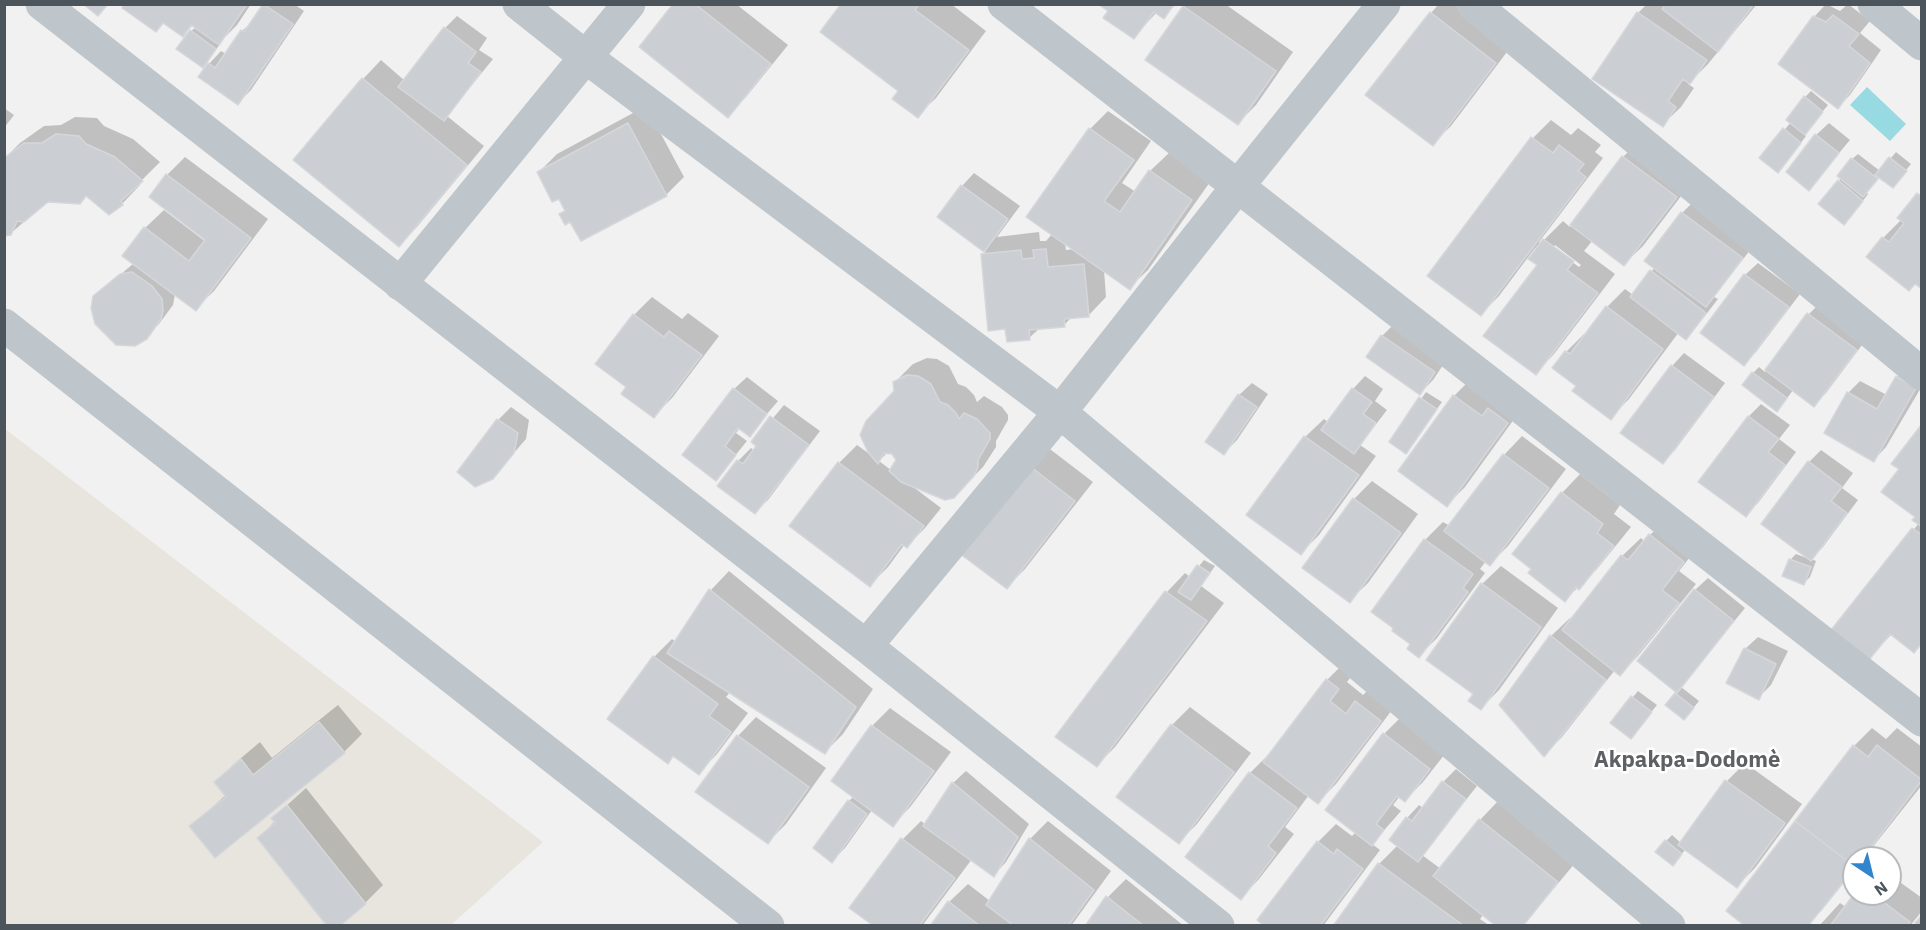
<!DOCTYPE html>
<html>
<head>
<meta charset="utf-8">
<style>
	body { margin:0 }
	#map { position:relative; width:1926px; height:930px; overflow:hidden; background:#f2f1f1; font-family:"IBM Plex Sans",sans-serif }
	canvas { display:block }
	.frame { position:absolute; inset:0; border:6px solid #4b555b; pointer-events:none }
	.north { position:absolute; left:1842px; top:846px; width:60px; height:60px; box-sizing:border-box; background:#fff; border:2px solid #b7bbbd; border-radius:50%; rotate:145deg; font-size:16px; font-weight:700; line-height:24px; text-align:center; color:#4b555b }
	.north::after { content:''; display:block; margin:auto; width:21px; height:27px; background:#3185cc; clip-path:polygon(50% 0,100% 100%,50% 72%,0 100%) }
</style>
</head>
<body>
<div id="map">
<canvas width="1926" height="930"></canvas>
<div class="frame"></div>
<div class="north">N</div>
</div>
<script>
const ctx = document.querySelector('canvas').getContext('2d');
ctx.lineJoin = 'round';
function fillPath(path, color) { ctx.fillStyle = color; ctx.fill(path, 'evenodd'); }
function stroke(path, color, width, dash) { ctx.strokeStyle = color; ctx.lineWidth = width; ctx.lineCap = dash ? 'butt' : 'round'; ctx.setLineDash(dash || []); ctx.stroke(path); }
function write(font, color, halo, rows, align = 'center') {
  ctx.font = font + ' "IBM Plex Sans",sans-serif'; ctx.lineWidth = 5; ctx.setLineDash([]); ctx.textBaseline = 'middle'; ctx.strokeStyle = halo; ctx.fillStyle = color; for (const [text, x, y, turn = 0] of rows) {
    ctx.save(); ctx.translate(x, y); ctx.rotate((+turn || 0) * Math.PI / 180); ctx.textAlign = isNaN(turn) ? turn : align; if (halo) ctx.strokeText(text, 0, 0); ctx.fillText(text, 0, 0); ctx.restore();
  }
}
const commercial = new Path2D(`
	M4 428 543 842 451 925H5Z`);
const water = new Path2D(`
	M1867 87 1906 124 1890 141 1850 105Z`);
const shadow = new Path2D(`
	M126 4H251L237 25 220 42 221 43 203 66 191 31 196 27 193 25 183 35 164 22 156 30Z
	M265 4H294L304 11 251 90 238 103 209 64 221 51 226 54 242 31 255 19Z
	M675 4H736L788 45 746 97 728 116Z
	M843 4H951L986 31 936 98 917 116Z
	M1101 4H1176L1164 17 1157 12 1134 37 1110 11Z
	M1186 4H1225L1293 52 1256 105 1238 123 1184 7Z
	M1439 4H1462L1513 44 1451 126 1432 144 1431 13Z
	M1647 4H1757L1708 64 1688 84 1694 88 1681 107 1662 125 1638 13Z
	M1826 4 1840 11 1848 4 1870 21 1860 33 1881 50 1850 95 1838 107 1814 17Z
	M457 16 487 38 479 50 493 59 447 116 484 146 417 227 399 245 363 79 381 60 405 81 445 28Z
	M1811 91 1828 105 1804 134 1806 136 1784 165 1761 158 1791 122 1805 97Z
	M646 106 684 177 666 195 560 215 566 209 559 197 538 173 557 154Z
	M4 108 14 115 4 128Z
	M1108 111 1151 141 1122 183 1136 192 1150 171 1169 153 1210 182 1148 270 1129 288 1104 270 1106 297 1088 316 1072 317 1064 325 1040 328 1029 338 1007 328 982 255 986 251 939 217 962 186 974 173 1020 206 997 237 1039 232 1040 241H1046L1052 234 1090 129ZM1065 243 1074 249 1066 250Z
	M75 117 97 118 104 126 133 139 160 162 139 183 140 185 122 204 87 195 48 201 10 234 4 159 20 143 44 126 61 125Z
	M1551 120 1571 135 1578 128 1601 145 1595 152 1603 158 1539 242 1541 243 1563 221 1570 227 1623 157 1641 139 1694 179 1643 246 1624 264 1593 240 1584 251 1615 274 1554 354 1536 373 1539 265 1537 250 1535 248 1499 296 1481 314 1429 276 1533 138ZM1555 245 1581 265 1579 267 1553 248Z
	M1829 123 1850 140 1809 189 1816 135Z
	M1896 152 1911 164 1898 180 1880 176 1866 192 1868 194 1850 218 1839 181 1852 159 1858 154 1880 171Z
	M185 157 268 219 214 291 195 309 175 294 173 305 159 324 146 337 94 297 134 263 145 228 164 210 206 242 208 239 151 196 167 175Z
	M1922 191V287L1868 257 1883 238 1902 219Z
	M1695 200 1754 245 1714 297 1718 299 1698 325 1686 338 1679 332 1629 399 1610 418 1578 385 1566 352 1584 334 1586 335 1607 307 1625 289 1633 295 1655 267 1646 261 1682 213Z
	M1758 263 1800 294 1756 352 1744 364 1745 275Z
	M652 297 682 319 688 313 719 336 672 398 653 417 628 387 634 315Z
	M1821 302 1868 337 1826 393 1814 405 1793 390 1783 404 1753 373 1759 367 1765 372 1809 314Z
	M1394 324 1447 359 1433 380 1420 393 1382 336Z
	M1684 353 1725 383 1675 450 1663 462 1622 432 1672 366Z
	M927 358 937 359 949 366 958 384 966 387 974 395 977 402 984 396 1002 407 1008 415V420L996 441V447L983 467 953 497 912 486 941 508 925 528 907 546 905 544 888 567 870 585 839 463 857 445 871 455 896 392 894 383 913 364ZM888 452H892L898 460 891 470 879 461Z
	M1910 365 1922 386 1886 447 1874 460 1848 393 1860 381 1887 395 1897 377Z
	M1365 376 1383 389 1375 401 1387 410 1360 445 1376 456 1319 535 1301 553 1305 437 1324 419 1328 422 1353 389Z
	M747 377 778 401 749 435 740 428 736 433 747 441 716 479 734 389Z
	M1472 378 1525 404 1465 487 1447 505 1454 396Z
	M1252 383 1268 394 1237 440 1224 453 1239 395Z
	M1426 392 1442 402 1405 453 1391 442Z
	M1761 404 1790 425 1779 439 1796 452 1758 503 1745 515 1700 481 1749 416Z
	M784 405 820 431 768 500 755 512 738 461 751 448 755 451 759 446 753 442Z
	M511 407 529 420 526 439 493 477 498 420Z
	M1922 426V643L1892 634 1869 658 1833 630 1919 523 1901 469Z
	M1522 436 1566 469 1508 546 1490 564 1486 561 1480 569 1485 573 1437 638 1419 656 1412 644 1425 540 1443 522 1450 526 1504 455Z
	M1042 443 1093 482 1025 569 1007 587 957 549Z
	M1821 450 1853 473 1842 488 1858 500 1823 547 1811 559 1816 561 1810 577 1804 583 1790 560 1796 554 1807 558 1809 462Z
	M1580 474 1620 505 1614 514 1631 527 1597 569 1565 600 1533 568 1514 553 1562 493Z
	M1372 481 1418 514 1368 583 1349 601 1354 499Z
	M1668 517 1701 543 1679 571 1696 584 1638 656 1620 674 1615 670 1562 737 1544 755 1551 636 1570 618 1572 620 1622 556 1641 538 1644 541Z
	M1204 560 1215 566 1201 586 1224 603 1115 747 1096 766 1057 737 1167 592 1185 573 1190 577Z
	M1501 566 1558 608 1499 690 1481 708 1475 693 1482 584Z
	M729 571 873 689 843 734 825 752 731 691 726 697 748 713 717 754 699 773 674 755 668 762 654 657 672 639 676 642 711 590Z
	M1708 578 1745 608 1681 687 1699 701 1690 712 1667 705 1678 692 1695 590Z
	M1758 637 1788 651 1771 685 1758 698 1745 649Z
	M1345 662 1356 670 1347 682 1363 695 1374 684 1398 702 1336 784 1318 802 1309 795 1285 827 1294 834 1259 879 1241 898 1250 773 1268 755 1270 756 1327 680Z
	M1638 691 1657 705 1636 731 1612 722Z
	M338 705 362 734 344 752 191 826 226 795 216 782 234 764 260 742 272 758Z
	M1190 707 1251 753 1197 824 1179 842 1172 725Z
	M890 708 951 752 911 806 893 825 872 810 845 848 832 861 849 801 854 796 872 726Z
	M1402 716 1448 750 1423 782 1405 800 1400 796 1393 805 1401 811 1372 844 1380 850 1323 926H1266L1318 842 1336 824 1352 836 1356 832 1384 734Z
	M756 717 826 768 786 824 768 842 698 791 738 736Z
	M1872 728 1886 739 1897 728 1922 747V785L1864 858H1854V870L1822 910 1807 926 1854 746Z
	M1745 763 1802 804 1755 868 1737 886 1686 849 1678 858 1666 841 1672 835 1681 843 1727 781Z
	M1456 769 1477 786 1422 855 1441 869 1480 820 1498 801 1575 863 1523 926 1484 914 1480 919 1490 926H1334L1379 864 1398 845 1407 818 1419 805 1423 808 1443 782Z
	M966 771 1029 824 1006 862 994 875 972 859 922 926H871L903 839 921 821 926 825 953 783Z
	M306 788 383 885 365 903 259 838 275 821 273 818Z
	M1048 821 1111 871 1071 926H1016L1013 923 1012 926H931L949 902 968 884 990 901 1030 839Z
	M1890 875 1922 898V911L1910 926H1819L1840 903 1846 907 1856 894H1890Z
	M1126 879 1184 926H1087L1108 897Z`);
const building = new Path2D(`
	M83 4H108L98 16Z
	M124 4H247L219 45 191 25 183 37 163 23 156 32 122 8Z
	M263 4 293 24 238 105 198 77 208 63 215 68 241 30 244 32Z
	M673 4H695L771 64 728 118 639 47Z
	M841 4H919L915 10 969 50 918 118 892 99 898 91 820 32Z
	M1098 4H1174L1164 19 1154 12 1134 39 1103 18 1108 11Z
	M1666 4H1754L1718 52 1662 9Z
	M1183 6 1276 71 1238 125 1145 60Z
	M1430 12 1496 63 1433 146 1365 95Z
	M1637 12 1707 60 1690 84 1683 79 1668 101 1676 107 1663 127 1592 79Z
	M1833 15 1859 34 1849 46 1870 63 1838 109 1778 64 1813 16 1826 22Z
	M444 27 476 52 468 63 481 72 444 121 398 87Z
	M190 30 216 49 203 68 176 49Z
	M362 78 467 165 399 247 293 160Z
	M1804 96 1823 112 1805 135 1786 120Z
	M628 123 667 196 581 241 570 222 565 225 559 214 565 211 559 199 552 202 537 172Z
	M1089 128 1134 160 1104 201 1120 212 1149 170 1192 200 1130 290 1026 217Z
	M1783 128 1801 143 1778 173 1759 158Z
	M56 134 79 136 86 144 115 157 143 181 121 201 123 205 109 215 86 196 80 204 48 202 24 222 17 221 11 235 4 236V158L24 143H42Z
	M1815 134 1839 153 1809 191 1786 172Z
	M1531 137 1553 153 1559 145 1584 164 1578 171 1586 177 1481 316 1427 276Z
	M1622 156 1677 197 1624 266 1570 225Z
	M1889 157 1907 171 1893 188 1875 175Z
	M1851 158 1878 179 1863 197 1837 176Z
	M166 174 251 238 196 311 122 256 144 227 189 261 205 240 149 197Z
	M1838 180 1863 201 1844 225 1818 204Z
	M961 185 1008 219 984 252 937 217Z
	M1917 193 1922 197V289L1915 284 1909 291 1866 257 1882 237 1889 242 1904 223 1897 218Z
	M1681 212 1743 258 1706 307 1644 261Z
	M1543 239 1574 261 1567 270 1598 293 1536 375 1483 336 1537 265 1528 259Z
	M1046 249 1048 267 1084 264 1089 317 1064 319 1065 327 1029 330 1030 340 1007 342 1005 329 988 331 981 254 1021 250 1022 259 1034 258 1033 250Z
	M1650 270 1706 313 1686 340 1630 297Z
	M132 272 152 286 162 299 163 311 161 319 147 339 135 346 116 345 95 324 91 308 93 296 120 274Z
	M1744 274 1789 307 1744 366 1700 333Z
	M1606 306 1663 349 1611 420 1572 391 1576 386 1552 368 1565 351 1570 354Z
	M1807 313 1857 350 1814 407 1765 370Z
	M633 314 664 337 669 331 702 355 654 418 621 394 626 387 595 364Z
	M1381 335 1435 372 1420 395 1366 357Z
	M1671 365 1714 397 1663 464 1620 433Z
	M1752 372 1787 398 1777 412 1742 385Z
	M907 375 918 376 931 384 940 402 948 405 956 413 959 419 964 413 977 419 990 433V439L978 460V467L974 476 954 498 945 500 901 482 889 471 896 460 892 454 884 453 878 464 868 452 860 435 866 421 894 391 893 382Z
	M1896 376 1916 388 1874 462 1824 433 1847 392 1877 409Z
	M733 388 767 414 750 437 738 428 725 446 736 455 716 481 682 455Z
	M1352 388 1372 402 1363 414 1376 423 1354 454 1321 430Z
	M1238 394 1257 407 1224 455 1205 442Z
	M1453 395 1482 416 1488 408 1508 423 1447 507 1398 471Z
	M1419 397 1437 409 1406 454 1389 442Z
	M770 416 809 445 755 514 717 486 737 460 743 464 756 446 751 442Z
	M1748 416 1779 439 1768 452 1785 465 1746 517 1698 482Z
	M497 419 518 433 514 453 493 479 475 487 457 472Z
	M1922 424V527L1912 520 1915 517 1881 492 1899 469 1891 464Z
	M1304 436 1359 475 1301 555 1246 515Z
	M1503 454 1549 488 1490 566 1444 531Z
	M1023 461 1075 501 1007 589 955 550Z
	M1808 461 1842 487 1831 501 1847 513 1811 561 1761 524Z
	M838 462 924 526 907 548 902 544 870 587 789 526Z
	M1561 492 1603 524 1597 533 1614 546 1579 590 1576 587 1565 602 1528 573 1531 569 1512 554Z
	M1353 498 1401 533 1350 603 1302 568Z
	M1912 528 1922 535V643L1914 653 1890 634 1869 660 1831 630Z
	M1649 534 1684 562 1662 590 1679 603 1620 676 1562 630 1621 555 1628 560Z
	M1424 539 1473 574 1463 588 1468 592 1419 658 1407 649 1410 644 1392 631 1393 628 1371 612Z
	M1789 559 1811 567 1804 585 1782 576Z
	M1197 565 1210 573 1191 600 1178 592Z
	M1481 583 1541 627 1481 710 1468 701 1473 694 1426 660Z
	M709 589 856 707 825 754 667 653Z
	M1694 589 1734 621 1677 693 1637 661Z
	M1165 591 1207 621 1097 767 1055 737Z
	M1550 635 1606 680 1544 757 1499 705Z
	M1744 648 1776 664 1759 700 1726 683Z
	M653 656 718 704 709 716 731 732 699 775 673 756 668 764 607 719Z
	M1326 679 1339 689 1330 701 1346 714 1355 701 1381 721 1318 804 1263 762Z
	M1675 693 1694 708 1684 720 1665 705Z
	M1631 696 1652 712 1631 739 1610 723Z
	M319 722 345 753 215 858 189 826 226 797 214 782 241 759 253 775Z
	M1171 724 1234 772 1179 844 1116 797Z
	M871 725 934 771 893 827 831 781Z
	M1383 733 1430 769 1405 802 1397 796 1376 824 1384 830 1372 846 1325 810Z
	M737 735 809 787 768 844 695 792Z
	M1853 745 1868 757 1877 745 1922 780 1863 858H1854V866L1795 821Z
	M1249 772 1297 808 1268 846 1276 853 1241 900 1185 857Z
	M1725 780 1785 823 1737 888 1678 845Z
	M1442 781 1466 799 1418 862 1389 840 1406 817 1412 821Z
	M952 782 1018 837 994 877 923 826Z
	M848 800 867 814 832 863 813 848Z
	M287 805 366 904 340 926H327L257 838 275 823 271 818Z
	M1479 819 1558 882 1523 926H1496L1433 876Z
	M1795 821 1854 866V869L1808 926H1745L1726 911Z
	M901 838 955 878 919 926H869L871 924 849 908Z
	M1029 838 1094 890 1068 926H1014L986 905Z
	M1665 840 1682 854 1673 866 1655 852Z
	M1317 841 1334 854 1337 849 1363 869 1320 926H1264L1257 920Z
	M1378 863 1464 926H1333Z
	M1854 894H1873L1910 922 1907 926H1830Z
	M1106 896 1144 926H1085Z
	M948 901 980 926H930Z
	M1922 915V926H1917L1915 923Z`);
const minor = new Path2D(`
	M42 4 866 646 1218 926
	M519 4 587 58 1060 412 1669 926
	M1004 4 1922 720
	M1473 4 1922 374
	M1874 4 1922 44
	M400 284 629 4
	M4 325 768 926
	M866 646 1060 412 1238 186 1384 4`);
const neighbourhoodNames = [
	["Akpakpa-Dodomè",1687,761]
];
fillPath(commercial, '#e8e5de');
fillPath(water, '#98dae1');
fillPath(shadow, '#0003');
fillPath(building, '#cbced2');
stroke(building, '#d5d7db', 1.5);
stroke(minor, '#bec6cb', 33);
write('bold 22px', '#5e6164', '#fff', neighbourhoodNames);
</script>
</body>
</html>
